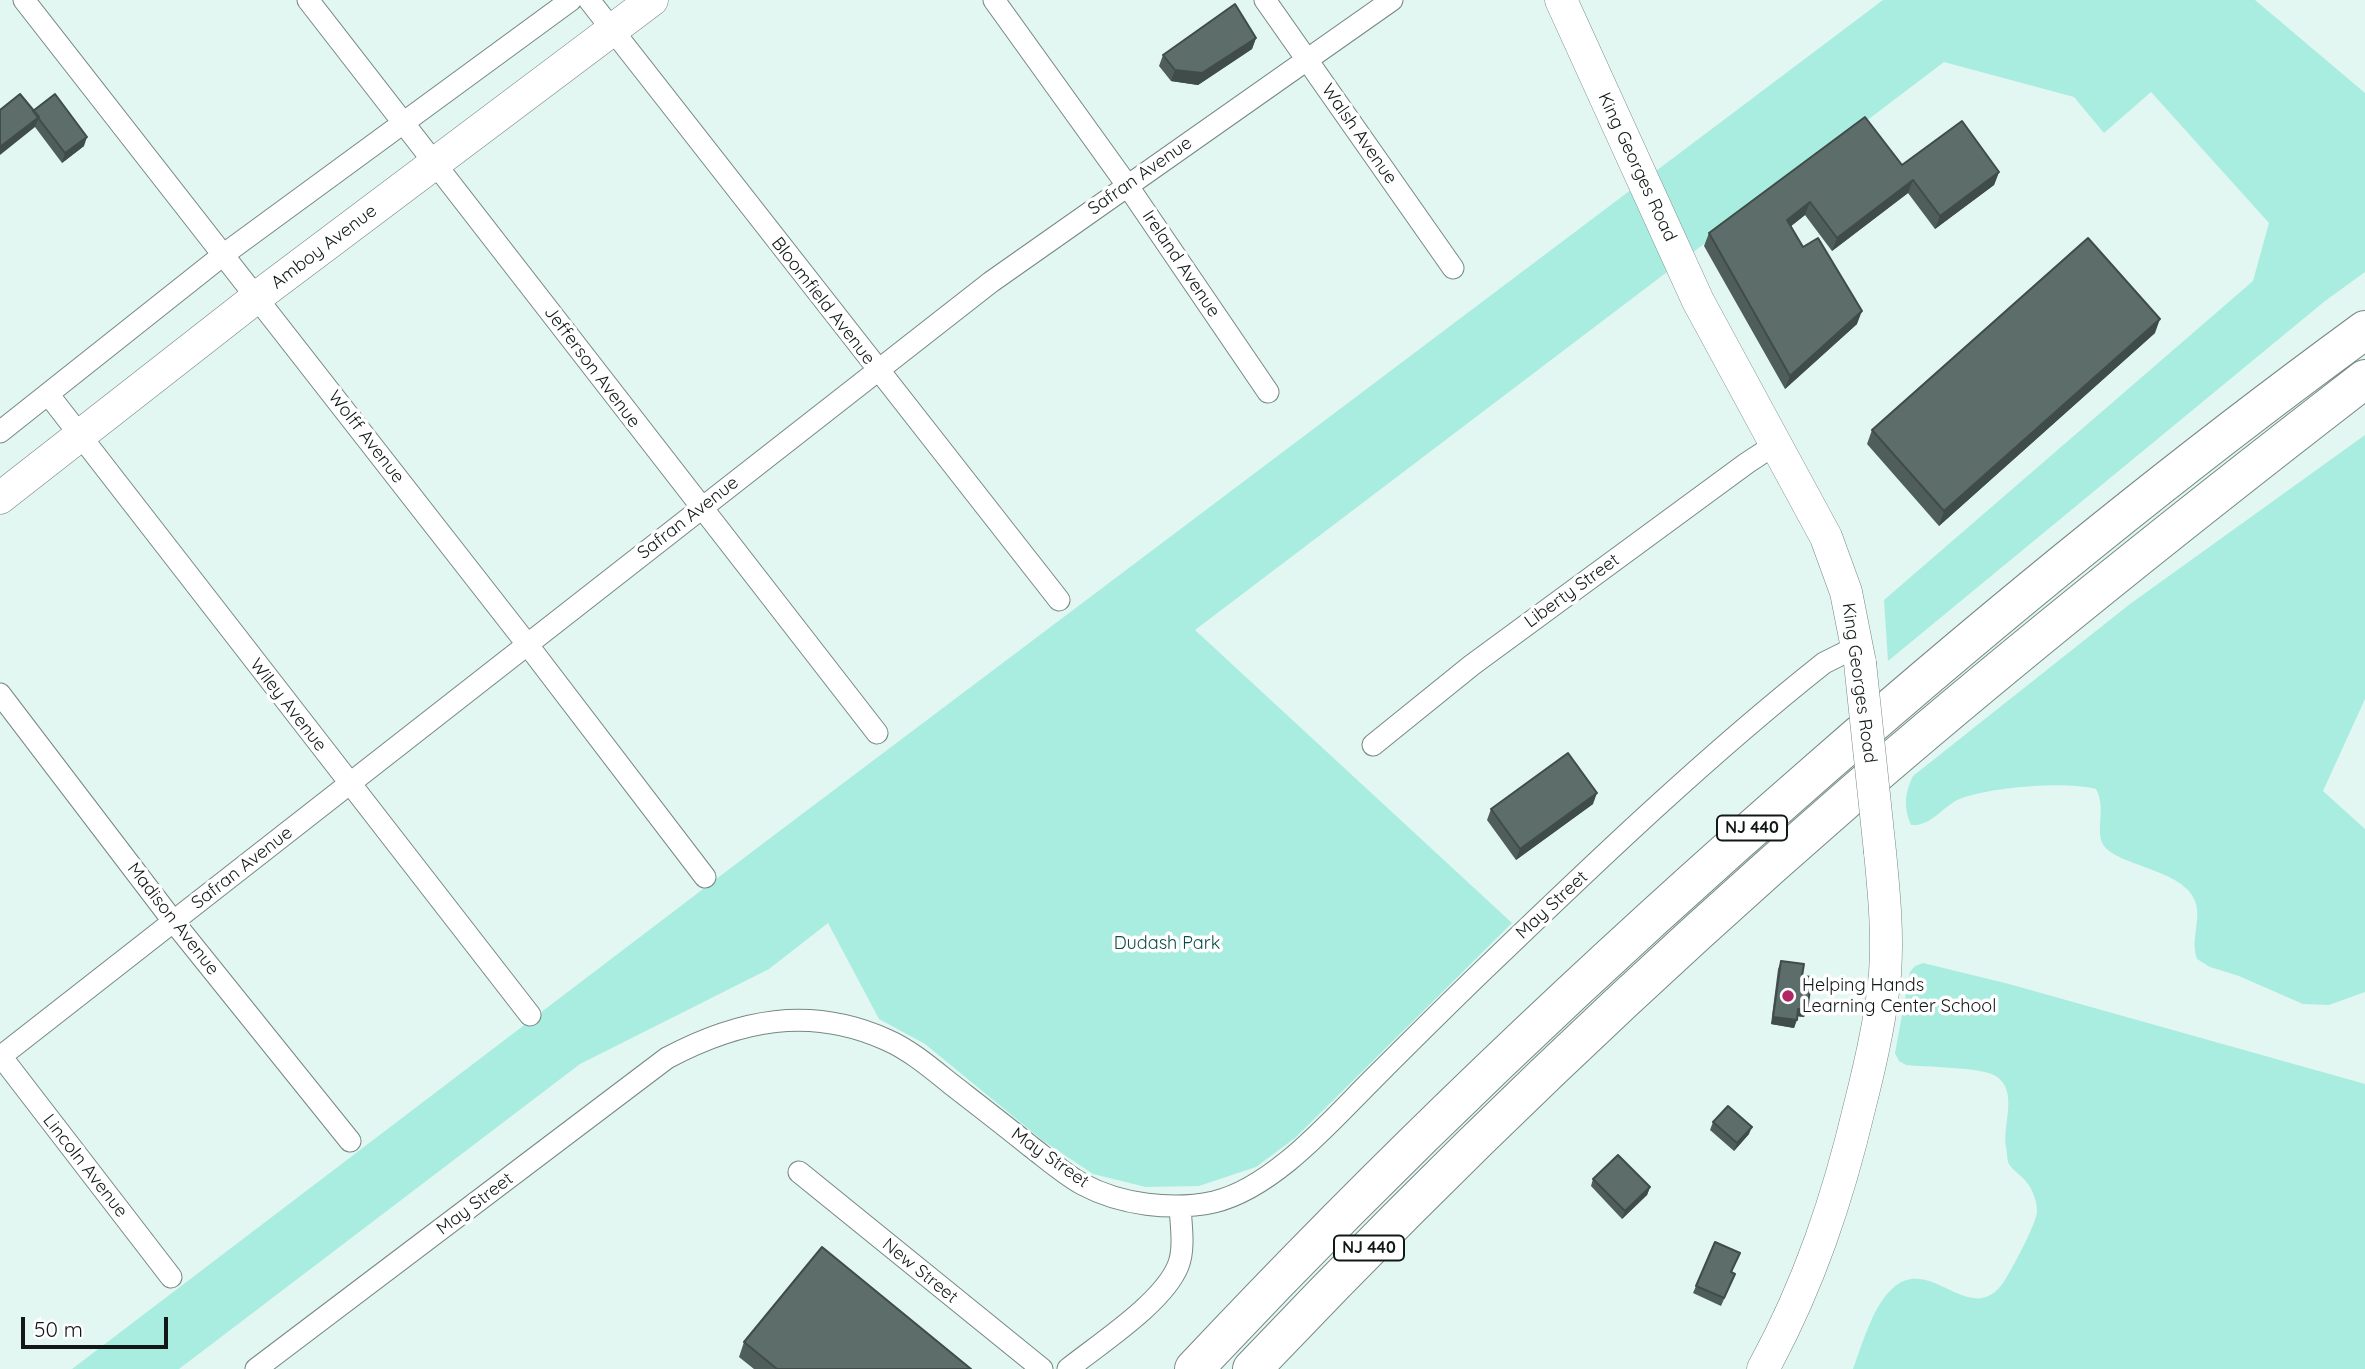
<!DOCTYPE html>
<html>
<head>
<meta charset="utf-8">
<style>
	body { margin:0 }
	#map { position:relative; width:2365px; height:1369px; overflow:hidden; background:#e2f6f2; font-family:Quicksand,sans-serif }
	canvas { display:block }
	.scale { position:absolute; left:21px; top:1317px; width:147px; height:32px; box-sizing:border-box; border:4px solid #121817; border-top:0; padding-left:9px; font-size:21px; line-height:24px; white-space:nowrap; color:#121817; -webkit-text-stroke:5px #fff; paint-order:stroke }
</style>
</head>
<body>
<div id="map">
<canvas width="2365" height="1369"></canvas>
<div class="scale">50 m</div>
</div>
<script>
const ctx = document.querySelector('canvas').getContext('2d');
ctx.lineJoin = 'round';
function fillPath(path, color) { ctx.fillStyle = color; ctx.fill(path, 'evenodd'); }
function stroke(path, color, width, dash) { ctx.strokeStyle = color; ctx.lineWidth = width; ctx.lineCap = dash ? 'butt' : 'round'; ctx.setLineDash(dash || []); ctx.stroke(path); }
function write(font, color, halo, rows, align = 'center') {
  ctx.font = font + ' Quicksand,sans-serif'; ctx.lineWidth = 7; ctx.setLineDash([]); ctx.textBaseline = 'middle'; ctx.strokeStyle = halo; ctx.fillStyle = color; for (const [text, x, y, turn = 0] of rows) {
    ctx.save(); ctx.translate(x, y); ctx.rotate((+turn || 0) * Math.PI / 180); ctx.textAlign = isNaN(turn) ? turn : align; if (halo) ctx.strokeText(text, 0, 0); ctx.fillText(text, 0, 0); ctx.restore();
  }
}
const green = new Path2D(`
	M1883 0H2255L2365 93V272L2325 301 1888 661 1884 600 2253 281 2269 223 2151 92 2104 133 2074 97 1944 62 1195 630 1512 923 1295 1138 1256 1167 1199 1186 1146 1187 1093 1174 1042 1140 925 1044 879 1019 828 923 769 969 580 1064 179 1369H72L761 845Z
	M2365 435V699L2323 791 2365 829V992L2329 1005 2303 1004 2239 976 2210 967 2197 959C2190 938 2202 919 2195 901 2184 870 2119 866 2104 846 2094 831 2107 809 2096 789 2063 781 1995 787 1962 798 1944 804 1932 827 1911 825 1903 807 1905 792 1913 776L2130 604Z
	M1923 963 2009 984 2365 1084V1369H1853C1863 1343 1872 1307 1893 1288 1931 1254 1970 1329 2003 1283 2010 1273 2038 1221 2037 1211 2037 1199 2031 1186 2023 1178 2018 1173 2011 1169 2008 1162 2007 1158 2007 1151 2006 1147 2002 1124 2019 1092 1996 1076 1981 1067 1925 1067 1906 1065L1899 1061 1895 1053 1910 972 1915 966Z`);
const street = new Path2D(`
	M24 0 527 644 705 877
	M308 0 877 733
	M589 0 1059 600
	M994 0 1127 185 1268 392
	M1265 0 1453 268
	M48 394 530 1015
	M0 432 223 255 571 0
	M0 694 173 921 350 1141
	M1373 745 1472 665 1747 463 1776 444
	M0 1055 171 1277
	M0 1057 991 282 1392 0
	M799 1172 1042 1369
	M256 1369 667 1058C739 1020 810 1005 887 1040 910 1050 931 1068 951 1084 978 1105 1004 1125 1030 1146 1047 1159 1064 1174 1082 1184 1121 1205 1172 1211 1214 1202 1273 1188 1330 1122 1371 1081 1412 1040 1452 1000 1494 960 1600 858 1708 755 1824 663L1844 653 1858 649
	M1068 1369C1099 1344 1163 1303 1178 1266 1185 1249 1181 1225 1180 1207`);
const secondary = new Path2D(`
	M1561 0 1698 301 1826 537 1846 592 1860 663
	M0 498 257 297 652 0
	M1763 1369C1809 1285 1838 1198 1860 1105 1871 1062 1881 1019 1885 974 1888 933 1884 893 1880 852`);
const highway = new Path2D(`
	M1194 1369C1391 1159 1602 959 1819 770 1995 616 2176 468 2365 330
	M1252 1369C1441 1170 1640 979 1847 799 2015 653 2189 515 2365 379`);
const secondaryBridge = new Path2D(`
	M1860 663 1880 852`);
const wall = new Path2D(`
	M1256 38 1252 49 1198 85 1171 81 1159 66 1163 55Z
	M33 111 84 146 62 163 35 127Z
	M1902 165 1999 172 1994 185 1935 229 1908 193 1832 251 1805 215 1790 227 1803 247 1857 324 1785 389 1704 246 1709 233Z
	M2155 333 1939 526 1867 444 1872 430Z
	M1593 804 1516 860 1487 820 1491 809Z
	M1781 961 1802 976 1807 1010 1804 1017 1797 1016 1794 1028 1771 1024 1778 969Z
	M1713 1122 1749 1134 1734 1151 1710 1130Z
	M1593 1179 1650 1187 1647 1195 1622 1219 1591 1186Z
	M1731 1273 1732 1281 1721 1306 1693 1293 1696 1286Z
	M744 1342 971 1369H754L739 1357Z`);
const shadedWall = new Path2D(`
	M1256 38 1252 49 1198 85 1171 81 1175 70Z
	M39 117 35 127 0 155V147Z
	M87 137 84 146 62 163 65 153Z
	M1999 172 1994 185 1935 229 1940 216Z
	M1913 180 1908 193 1832 251 1837 238Z
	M1810 202 1805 215 1782 233 1787 220Z
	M1862 311 1857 324 1785 389 1790 376Z
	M2160 319 2155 333 1939 526 1944 511Z
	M1597 793 1593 804 1516 860 1520 849Z
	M1798 1009 1807 1010 1804 1017 1795 1016Z
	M1773 1017 1797 1020 1794 1028 1771 1024Z
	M1752 1127 1749 1134 1734 1151 1737 1143Z
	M1650 1187 1647 1195 1622 1219 1625 1211Z`);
const building = new Path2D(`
	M1235 4 1256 38 1202 73 1175 70 1163 55Z
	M20 94 39 117 0 147V110Z
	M55 94 87 137 65 153 33 111Z
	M1865 117 1902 165 1962 121 1999 172 1940 216 1913 180 1837 238 1810 202 1787 220 1803 247 1818 238 1862 311 1790 376 1709 233Z
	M2088 238 2160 319 1944 511 1872 430Z
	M1568 753 1597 793 1520 849 1491 809Z
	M1781 961 1804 964 1802 976 1812 977 1807 1010 1798 1009 1797 1020 1773 1017Z
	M1728 1106 1752 1127 1737 1143 1713 1122Z
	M1618 1155 1650 1187 1625 1211 1593 1179Z
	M1715 1242 1740 1253 1731 1272 1735 1274 1724 1298 1696 1286Z
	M822 1247 971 1369H777L744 1342Z`);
const markers = [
	[1788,996,7,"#b12664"]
];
const shields = [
	[1752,828,70],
	[1369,1248,70]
];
const shieldNames = [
	["NJ 440",1752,828],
	["NJ 440",1369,1248]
];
const streetNames = [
	["Walsh Avenue",1359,134,55],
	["King Georges Road",1637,167,65],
	["Safran Avenue",1140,176,-35],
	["Amboy Avenue",324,247,-37],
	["Ireland Avenue",1181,264,56],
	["Bloomfield Avenue",823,301,52],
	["Jefferson Avenue",592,367,53],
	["Wolff Avenue",366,437,52],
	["Safran Avenue",688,518,-38],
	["Liberty Street",1572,591,-36],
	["King Georges Road",1859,683,82],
	["Wiley Avenue",288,705,52],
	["Safran Avenue",242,868,-38],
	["May Street",1552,905,-43],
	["Madison Avenue",173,919,52],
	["May Street",1050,1158,35],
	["Lincoln Avenue",85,1166,52],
	["May Street",475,1204,-37],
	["New Street",920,1271,39]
];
const parkNames = [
	["Dudash Park",1167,944]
];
const poiNames = [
	["Helping Hands",1802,986],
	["Learning Center School",1802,1007]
];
fillPath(green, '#a9ede1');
stroke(street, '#768884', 23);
stroke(secondary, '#768884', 33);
stroke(highway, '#768884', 40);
stroke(street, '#fff', 21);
stroke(secondary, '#fff', 32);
stroke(highway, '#fff', 38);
stroke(secondaryBridge, '#768884', 33, []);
stroke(secondaryBridge, '#fff', 32);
fillPath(wall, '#4f5e5b');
fillPath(shadedWall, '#404c4a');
fillPath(building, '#5c6d6a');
stroke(building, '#404c4a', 2);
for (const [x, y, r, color] of markers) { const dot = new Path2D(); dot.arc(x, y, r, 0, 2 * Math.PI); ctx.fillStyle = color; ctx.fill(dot); stroke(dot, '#fff', 2.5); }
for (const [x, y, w] of shields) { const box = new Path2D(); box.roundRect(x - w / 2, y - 12.5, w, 25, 5); ctx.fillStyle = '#fff'; ctx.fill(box); stroke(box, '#121817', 2); }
write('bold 16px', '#121817', null, shieldNames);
write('18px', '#121817', '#fff', streetNames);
write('18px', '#084d45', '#fff', parkNames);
write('18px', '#121817', '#fff', poiNames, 'left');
</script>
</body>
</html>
